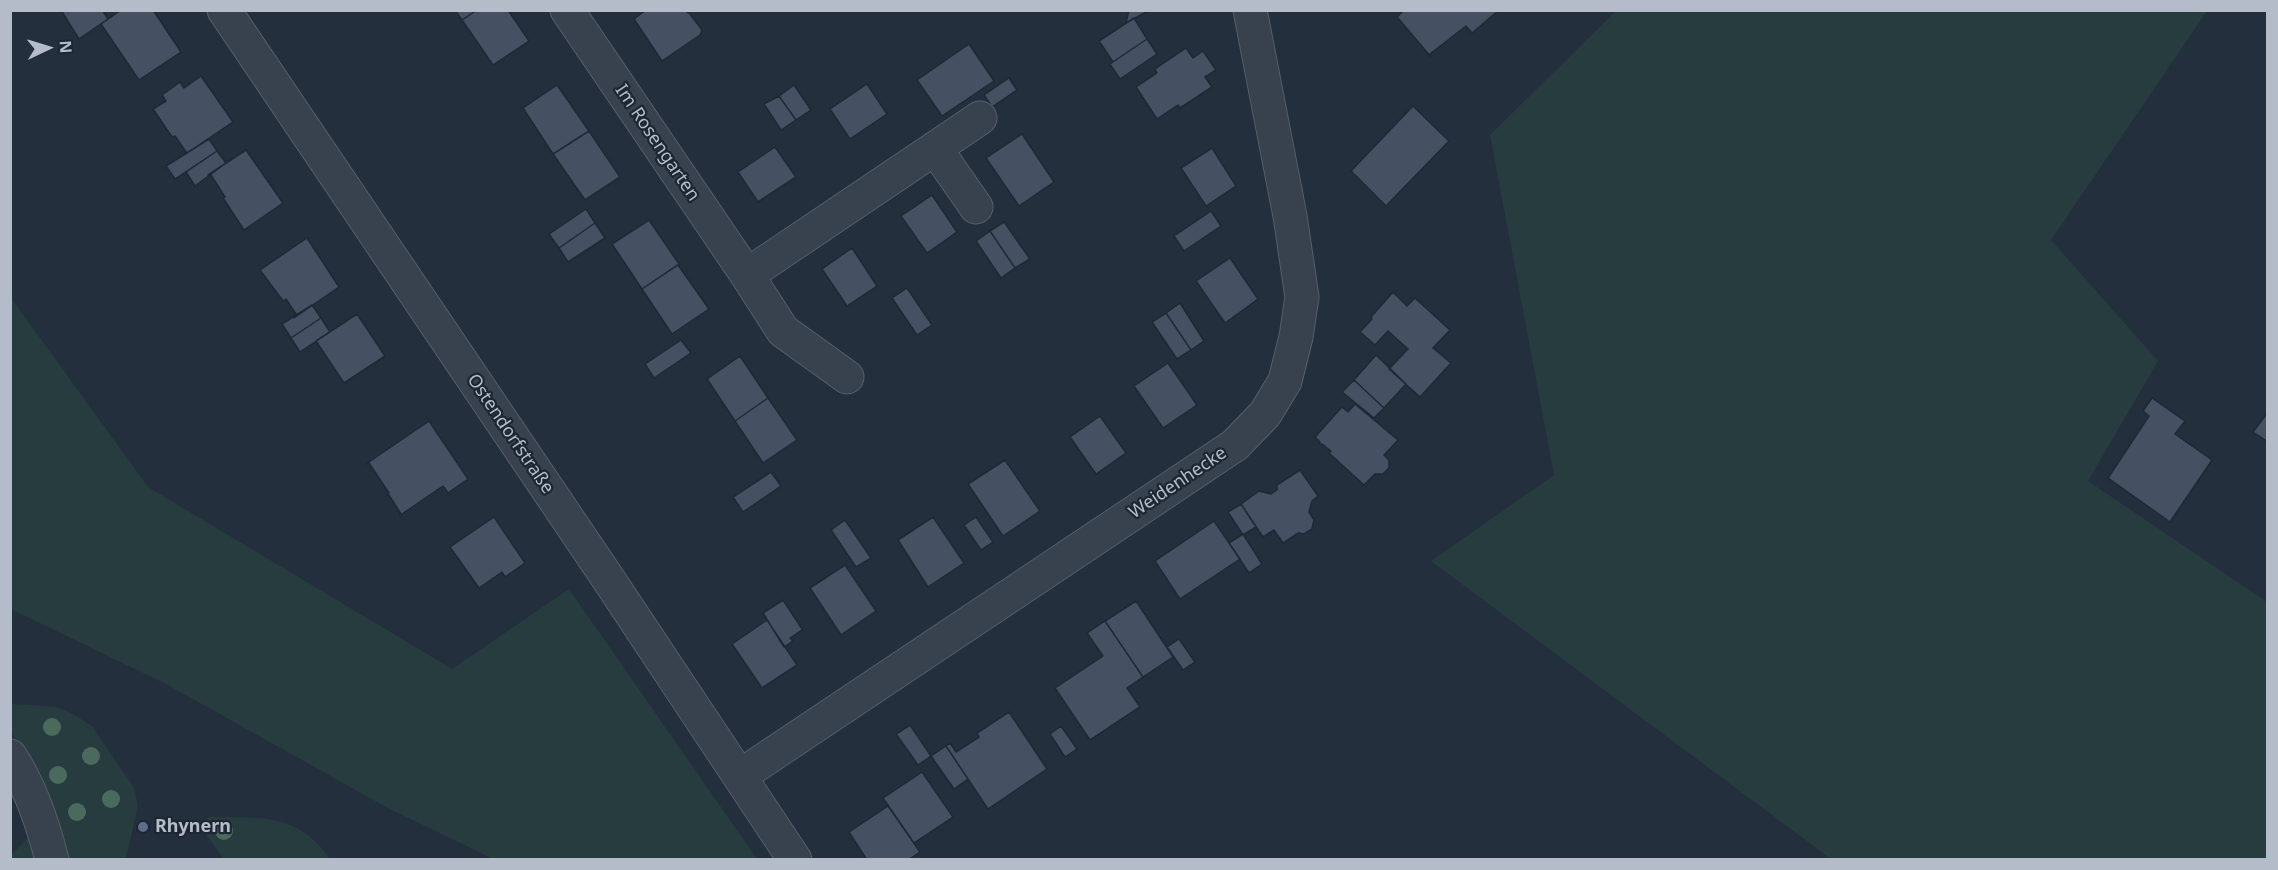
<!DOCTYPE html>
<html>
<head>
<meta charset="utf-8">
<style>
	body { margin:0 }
	#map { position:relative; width:2278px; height:870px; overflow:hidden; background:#242f3e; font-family:"Noto Sans",sans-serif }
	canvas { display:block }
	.frame { position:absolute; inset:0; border:12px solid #b4bcc9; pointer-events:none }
	.north { position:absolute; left:18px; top:18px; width:60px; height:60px; -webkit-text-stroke:4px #1d2633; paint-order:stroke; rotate:86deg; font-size:16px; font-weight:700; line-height:24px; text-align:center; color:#b4bcc9 }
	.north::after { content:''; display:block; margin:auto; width:21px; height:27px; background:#b4bcc9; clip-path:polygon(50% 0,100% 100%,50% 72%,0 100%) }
</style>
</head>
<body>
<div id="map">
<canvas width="2278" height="870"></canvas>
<div class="frame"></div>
<div class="north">N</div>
</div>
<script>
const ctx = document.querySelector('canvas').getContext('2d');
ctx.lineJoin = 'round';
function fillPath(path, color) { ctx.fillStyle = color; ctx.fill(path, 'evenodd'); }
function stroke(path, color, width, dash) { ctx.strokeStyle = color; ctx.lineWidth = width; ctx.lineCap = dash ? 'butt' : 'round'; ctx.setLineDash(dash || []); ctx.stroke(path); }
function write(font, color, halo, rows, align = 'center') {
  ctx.font = font + ' "Noto Sans",sans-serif'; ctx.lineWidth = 4.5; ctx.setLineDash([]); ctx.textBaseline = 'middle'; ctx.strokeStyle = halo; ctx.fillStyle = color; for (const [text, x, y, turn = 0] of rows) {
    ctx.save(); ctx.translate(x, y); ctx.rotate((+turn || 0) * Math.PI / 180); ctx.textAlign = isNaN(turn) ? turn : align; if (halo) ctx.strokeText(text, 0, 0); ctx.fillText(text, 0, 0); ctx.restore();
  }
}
const green = new Path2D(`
	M1616 11H2207L2051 240 2158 361 2088 481 2267 602V859H1831L1431 561 1554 475 1490 135Z
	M11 298 148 487 452 669 569 589 757 859H493L386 807 166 684 11 609Z
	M13 704 56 707 73 714 92 726 134 788 138 805 126 859H69L61 827 42 785 11 732 10 705Z
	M211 817C261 818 299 813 330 859H224L202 829 205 819Z
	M31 835 39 859 11 860V855Z`);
const building = new Path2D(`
	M61 10H102L108 19 79 39Z
	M121 10H153L181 52 139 80 101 24Z
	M455 10H477L462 20Z
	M477 10H508L529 41 493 65 462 20Z
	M646 10H684L690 14 702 30 700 35 662 61 634 19Z
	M1129 10H1150L1126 23Z
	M1404 10H1499L1472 33 1466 26 1430 54 1431 57 1397 17Z
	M1134 18 1147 39 1113 62 1099 41Z
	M1147 39 1157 54 1120 79 1110 64Z
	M969 44 994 81 942 116 917 80Z
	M1186 48 1193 58 1203 51 1216 70 1205 77 1212 87 1180 108 1178 105 1157 119 1136 87 1157 73 1155 69Z
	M201 76 233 122 184 155 186 152 175 136 172 137 153 109 166 101 162 95 180 82 184 88Z
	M1009 78 1017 90 992 107 984 95Z
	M867 84 887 114 850 139 830 109Z
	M557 85 589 131 553 154 523 108Z
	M794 85 811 110 796 120 779 96Z
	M779 96 796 120 781 130 764 104Z
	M1413 106 1449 141 1386 206 1351 171Z
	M589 131 620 177 585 200 553 154Z
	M1022 134 1054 182 1019 206 986 158Z
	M209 139 217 151 175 179 166 166Z
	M775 147 796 177 758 202 738 172Z
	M1212 148 1236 186 1206 206 1181 168Z
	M246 150 283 203 244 230 223 198 225 197 211 175H208Z
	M217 151 226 163 195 186 186 172Z
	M932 195 957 232 927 253 901 216Z
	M586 209 595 223 559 248 549 234Z
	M1211 211 1221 226 1184 251 1174 236Z
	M649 220 679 264 642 289 612 244Z
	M1004 222 1030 259 1015 268 990 231Z
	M595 223 605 238 568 262 559 248Z
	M990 231 1015 268 1001 278 976 241Z
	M307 238 339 287 294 318 296 314 286 299 283 301 260 270Z
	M852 248 877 286 847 306 822 269Z
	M1230 258 1258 299 1225 323 1196 281Z
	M678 265 709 309 672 334 642 289Z
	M907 288 932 325 917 335 892 298Z
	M1393 292 1407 306 1415 298 1450 330 1433 348 1451 363 1420 397 1389 369 1408 349 1388 331 1375 345 1360 332 1372 319 1371 317Z
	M1180 303 1204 341 1191 350 1166 313Z
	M312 305 321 318 291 338 282 324Z
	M1166 313 1191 350 1177 359 1152 322Z
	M357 314 385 356 344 383 316 341Z
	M321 318 330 332 300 352 291 338Z
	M681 340 691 353 654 378 645 364Z
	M1376 355 1406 384 1384 408 1354 380Z
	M740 356 768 398 735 421 707 379Z
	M1168 363 1197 405 1163 428 1134 386Z
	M1354 380 1384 408 1374 418 1342 392Z
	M768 398 797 440 763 463 735 421Z
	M2152 398 2185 421 2175 434 2212 460 2170 522 2108 478 2149 416 2143 411Z
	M1355 404 1398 440 1384 455 1389 460V468L1383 474H1375L1364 485 1329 453 1331 451 1322 444H1319L1320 442 1315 437 1342 407 1348 412Z
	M2268 412V442L2253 432Z
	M1100 416 1126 453 1096 474 1070 437Z
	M429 421 468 479 448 493 443 486 399 516 401 514 389 495 386 496 389 493 369 463 366 464Z
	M1005 460 1040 511 1003 536 968 484Z
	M1300 470 1318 496 1312 501 1309 512 1314 520 1312 529 1304 534 1298 533 1283 543 1274 530 1263 537 1241 504 1259 491 1271 494 1277 490V485Z
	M771 472 781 486 743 512 733 497Z
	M1241 504 1256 527 1243 535 1228 512Z
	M494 517 525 563 505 577 502 572 479 588 450 547Z
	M933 517 964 563 928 587 898 540Z
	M976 517 993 542 981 550 964 525Z
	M845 520 871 558 856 567 831 530Z
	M1214 521 1240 559 1180 599 1155 561Z
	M1243 534 1262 564 1249 573 1229 543Z
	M845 565 876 611 841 635 810 588Z
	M783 600 804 632 802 630 790 638 793 641 784 647 763 613Z
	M1136 601 1173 657 1143 677 1105 621Z
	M767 620 797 665 762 688 732 644Z
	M1105 621 1143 677 1127 688 1140 707 1090 740 1055 688 1103 656 1087 633Z
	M1179 639 1195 662 1183 670 1167 647Z
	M1009 712 1047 769 988 809 946 746 950 743 956 752 979 737 977 733Z
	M910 725 931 756 918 765 896 734Z
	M1061 726 1077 749 1065 757 1050 734Z
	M946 746 968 779 954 789 931 756Z
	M922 772 953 817 914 843 883 798Z
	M888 806 920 852 908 860H867L849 832Z`);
const minor = new Path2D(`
	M224 10 607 577 795 860
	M567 10 747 275 783 331 847 377
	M935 148 976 207
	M747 275 980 118
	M10 756C30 786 43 824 52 860
	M740 776 1235 445 1265 414 1285 381 1296 337 1302 297 1290 216 1250 10`);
const trees = [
	[52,727],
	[91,756],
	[58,775],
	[111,799],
	[77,812],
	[224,831]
];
const markers = [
	[143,827,6,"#5c6f8a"]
];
const streetNames = [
	["Im Rosengarten",657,143,56],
	["Ostendorfstraße",510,434,56],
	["Weidenhecke",1178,483,-34]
];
const poiNames = [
	["Rhynern",155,827]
];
fillPath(green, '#263c3f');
fillPath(building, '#455162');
stroke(building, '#1f2835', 1.5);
stroke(minor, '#565f6c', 35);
stroke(minor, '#38414e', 33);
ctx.fillStyle = '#4b6a5d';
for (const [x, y] of trees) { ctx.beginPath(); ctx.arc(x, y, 9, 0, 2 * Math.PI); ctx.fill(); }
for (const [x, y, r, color] of markers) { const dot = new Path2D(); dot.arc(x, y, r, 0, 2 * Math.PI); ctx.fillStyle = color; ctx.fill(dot); stroke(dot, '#1d2633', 2); }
write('18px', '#b4bcc9', '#1d2633', streetNames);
write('bold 18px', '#b4bcc9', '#1d2633', poiNames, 'left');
</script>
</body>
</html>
